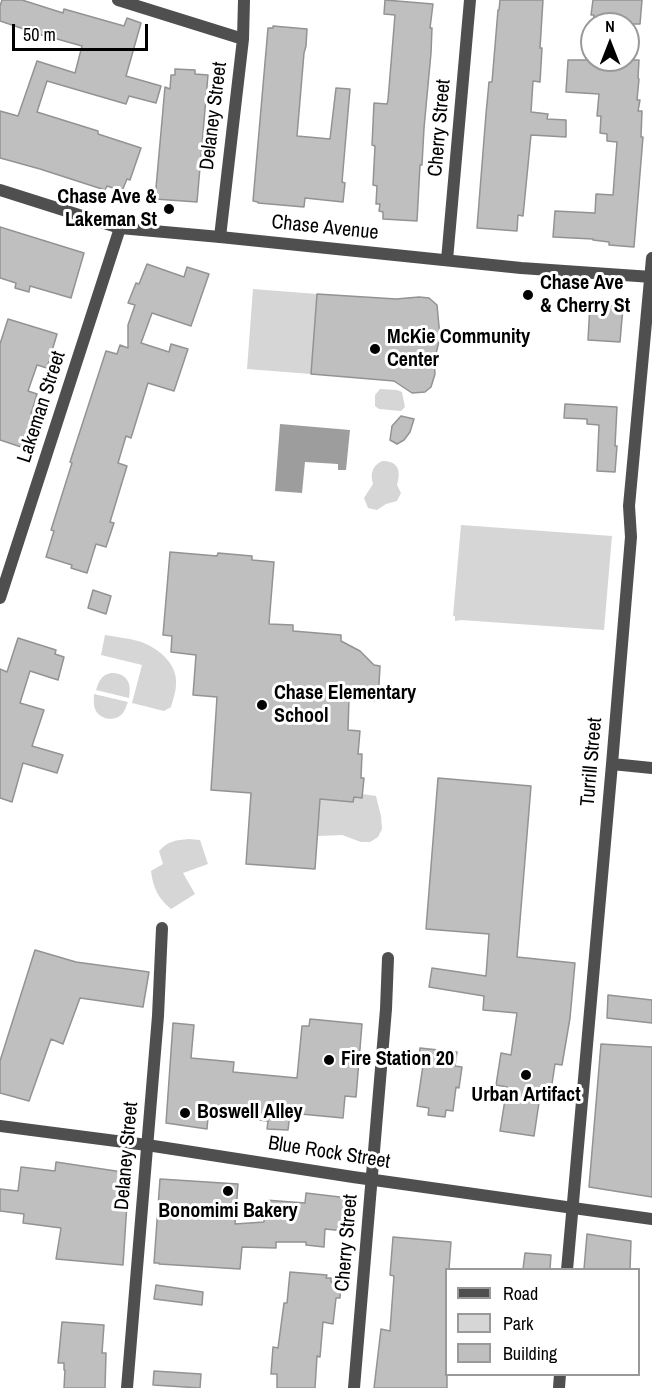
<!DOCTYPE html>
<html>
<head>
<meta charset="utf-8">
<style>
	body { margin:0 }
	#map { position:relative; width:652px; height:1388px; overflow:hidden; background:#fff; font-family:"Archivo Narrow",sans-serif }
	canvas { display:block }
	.legend { position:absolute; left:445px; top:1268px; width:195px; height:108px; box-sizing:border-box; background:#fff; border:2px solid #999; margin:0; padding:8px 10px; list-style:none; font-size:18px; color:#000 }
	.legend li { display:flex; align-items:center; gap:12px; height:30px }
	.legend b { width:30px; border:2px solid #999 }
	.north { position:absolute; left:580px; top:12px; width:60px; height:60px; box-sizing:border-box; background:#fff; border:2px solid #999; border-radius:50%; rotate:0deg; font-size:16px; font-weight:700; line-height:24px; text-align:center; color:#000 }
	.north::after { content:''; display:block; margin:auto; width:21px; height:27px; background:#000; clip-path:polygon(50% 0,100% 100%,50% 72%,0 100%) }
	.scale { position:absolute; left:12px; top:24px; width:136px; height:27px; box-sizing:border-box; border:3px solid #000; border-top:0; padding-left:8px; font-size:18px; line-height:21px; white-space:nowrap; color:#000; -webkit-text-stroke:4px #fff; paint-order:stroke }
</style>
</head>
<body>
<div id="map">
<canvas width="652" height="1388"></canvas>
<ul class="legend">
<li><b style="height:8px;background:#4f4f4f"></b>Road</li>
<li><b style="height:16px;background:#d6d6d6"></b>Park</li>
<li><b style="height:16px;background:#bfbfbf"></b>Building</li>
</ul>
<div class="north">N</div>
<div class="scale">50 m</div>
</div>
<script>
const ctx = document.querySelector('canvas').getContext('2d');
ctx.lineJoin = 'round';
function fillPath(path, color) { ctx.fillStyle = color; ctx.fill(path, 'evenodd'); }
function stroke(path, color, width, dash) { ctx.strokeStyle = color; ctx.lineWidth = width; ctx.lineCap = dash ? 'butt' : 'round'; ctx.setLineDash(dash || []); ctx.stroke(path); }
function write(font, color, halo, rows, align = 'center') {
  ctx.font = font + ' "Archivo Narrow",sans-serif'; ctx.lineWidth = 6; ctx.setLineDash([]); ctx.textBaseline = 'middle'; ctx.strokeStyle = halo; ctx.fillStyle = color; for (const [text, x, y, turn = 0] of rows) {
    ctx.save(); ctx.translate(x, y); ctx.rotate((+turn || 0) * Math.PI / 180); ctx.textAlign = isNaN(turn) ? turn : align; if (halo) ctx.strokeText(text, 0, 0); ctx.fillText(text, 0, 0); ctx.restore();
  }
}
const green = new Path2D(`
	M253 289 317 294 311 374 247 369Z
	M380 389 397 390 402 392 405 407 401 411 379 409 375 406V395Z
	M382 461C399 461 401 471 397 485L401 493 397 501 386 504 377 510 368 508 364 498 373 484C370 474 372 466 382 461Z
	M461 525 612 536 604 630 461 620 455 621V616H453Z
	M105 635C116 637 127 638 138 641 156 646 178 663 176 684 176 691 173 700 171 707L164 711 132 703 142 665 101 655Z
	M111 673C127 673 132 683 129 698L96 690C99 681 101 675 111 673Z
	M94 694 128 702C126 706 125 712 121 715 113 722 99 719 95 709 93 704 94 699 94 694Z
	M362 794 376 796 381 816 382 829 378 837 370 842H361L342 835 318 836 319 814 298 812 299 797 353 802 354 797 362 798Z
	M189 839 200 840 208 864 183 873 195 894 171 909C158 898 153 888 151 871L163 864 159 851C168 841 176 840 189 839Z`);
const water = new Path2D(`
	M280 424 350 430 346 470H338V464L305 462 302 493 275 491Z`);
const building = new Path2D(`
	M2 0H22L63 13 64 9 124 26 127 18 141 23 126 76 161 86 156 103 129 96 126 104 47 81 37 112 98 131V134L141 148 130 180 127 179 122 191 107 186 105 190 40 169 0 158V111L18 116 37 61 75 73 82 46 50 37V38L0 21V6Z
	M385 0 433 4 430 28H432L431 53 424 128 422 165H420L417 221 383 219V212L379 211 380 204H376L377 186 373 185 375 146 372 145 374 103 387 104 388 100 395 15 384 14Z
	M500 0H543L540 48H542L540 82 533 81 531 112 548 114 547 119 566 120V137L531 135 523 216 518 215 517 231 477 228 486 114 489 82H492L498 10H499Z
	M593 0H642L640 24H593L594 15H591Z
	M273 26 307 29 306 46 304 53 297 136 330 139 336 88 350 89 342 182 345 183 343 202 305 198 304 207 258 203V202L253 201 268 28H273Z
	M568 60H639L638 78 639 79 637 100H640L638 111H642L641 137H643L634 247 609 245V242L593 240V239L553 237 555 211 595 213 596 194 613 195 617 142 607 141V134L600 133 601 116H597L599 94 566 92Z
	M175 69 195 70V74L208 75 197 202 155 199 165 87 170 89 171 75H175Z
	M0 227 84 253 71 298 30 286 29 292 15 288 16 283 0 278Z
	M147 264 184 277 187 267 209 274 191 326 152 313 141 343 169 352 171 344 188 349 174 391 148 383 131 438 126 436 118 463 127 466 110 522 114 523 106 547 96 544 87 573 71 568 72 565 46 557 54 531 51 530 72 463 70 462 106 351 117 354 120 345 128 348V325L135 305 128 303 136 283 139 284Z
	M317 294 396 299 419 297 429 298 437 305 440 337 434 362 435 374 431 387 425 392 412 393 394 381 311 374Z
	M590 304 623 307 620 342 588 340Z
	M8 319 57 334 47 368 37 365 28 391 37 394 31 414H33L26 434 29 435 24 448 0 440V344Z
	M565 404 617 407 615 446H617L615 472 597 471 599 425 587 424V419L564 418Z
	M401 416 414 419 410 432 404 440 397 444 390 440 392 426Z
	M170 552 217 556 218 553 252 556V560L274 562 269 624 293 625V631L341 635V641L360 651 374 665 380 666 378 701 349 698 348 730 360 731 358 754H362L361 778H364L362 798 354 797 353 802 320 799 315 869 246 864 251 793 211 790 217 697 193 695 196 655 171 652 172 636 163 635Z
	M93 590 111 596 106 614 88 608Z
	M18 638 56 650 55 654 64 657 58 680 30 671 20 703 44 710 32 746 63 755 57 773 23 763 12 802 0 798V669L7 672Z
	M438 778 531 786 517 957 575 963 570 1018 562 1065 555 1064 550 1097 540 1096 534 1136 500 1131 507 1087 496 1085 501 1053 511 1055 517 1013 483 1010 484 996 429 987 432 968 486 976 489 934 426 929Z
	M35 950 76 962 149 972 143 1007 80 998 63 1044 51 1039 29 1101 0 1093V1061Z
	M608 995 652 1000V1023L607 1018Z
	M310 1019 362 1024 356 1097 345 1096 343 1118 290 1113 288 1130 267 1129 268 1121 230 1117V1119L208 1117 207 1129 166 1123 173 1023 194 1025 191 1058 234 1062 233 1072 297 1078 302 1026H309Z
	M601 1044 652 1047V1197L589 1187Z
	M420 1048 457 1052 455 1066 462 1067 459 1088 456 1087 453 1111 446 1110 445 1117 428 1115 429 1108 417 1106 423 1065 418 1064Z
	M56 1162 129 1173 123 1265 56 1259 61 1228 23 1223 24 1214 0 1211V1189L18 1191 21 1167 55 1171Z
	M160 1179 238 1184 235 1224 264 1222 265 1200 305 1203 306 1193 348 1198 345 1231 325 1229 324 1247 306 1245V1242H276V1248L242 1247 240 1269 159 1264V1263H154Z
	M587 1234 631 1241 630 1269H584Z
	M393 1237 451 1242 449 1269H447V1388H374L381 1329 390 1331 394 1276 390 1275Z
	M525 1253 551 1255 550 1269H523Z
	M290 1272 327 1275 326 1278H331V1282L341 1283 340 1298H336L333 1324 323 1322 320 1357 317 1356 315 1388H277V1374H271L273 1347 278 1348 284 1303H287Z
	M156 1285 203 1292 202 1305 154 1299Z
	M62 1322 104 1325 102 1353H106L105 1388H64L65 1370H64V1363H58Z
	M154 1371 201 1374 200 1388 153 1385Z`);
const minor = new Path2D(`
	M118 0 243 39
	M220 237 243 39 244 0
	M447 260 470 0
	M0 598 120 228
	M612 764 652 768
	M567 1270 612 764 631 537 629 506 652 258
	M127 1388 158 1016 162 928
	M354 1388 386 1009 388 958
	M559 1388 560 1374`);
const tertiary = new Path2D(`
	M0 190 120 228 220 237 521 268 652 277
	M0 1126 147 1145 353 1177 652 1219`);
const markers = [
	[169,209,6,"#000"],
	[528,295,6,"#000"],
	[375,349,6,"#000"],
	[262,705,6,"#000"],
	[329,1060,6,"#000"],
	[526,1075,6,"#000"],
	[185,1113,6,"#000"],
	[228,1191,6,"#000"]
];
const streetNames = [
	["Delaney Street",214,116,-83],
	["Cherry Street",440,128,-85],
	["Chase Avenue",325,228,6],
	["Lakeman Street",42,407,-72],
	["Turrill Street",592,762,-85],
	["Blue Rock Street",329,1153,9],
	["Delaney Street",127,1156,-85],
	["Cherry Street",347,1243,-85]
];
const poiNames = [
	["Chase Ave &",157,198,"right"],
	["Lakeman St",157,221,"right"],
	["Chase Ave",540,284],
	["& Cherry St",540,307],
	["McKie Community",387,338],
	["Center",387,361],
	["Chase Elementary",274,694],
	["School",274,717],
	["Fire Station 20",341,1060],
	["Urban Artifact",526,1096,"center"],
	["Boswell Alley",197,1113],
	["Bonomimi Bakery",228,1212,"center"]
];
fillPath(green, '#d6d6d6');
fillPath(water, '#9d9d9d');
fillPath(building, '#bfbfbf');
stroke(building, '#939393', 1.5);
stroke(minor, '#4f4f4f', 12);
stroke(tertiary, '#4f4f4f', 12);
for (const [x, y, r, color] of markers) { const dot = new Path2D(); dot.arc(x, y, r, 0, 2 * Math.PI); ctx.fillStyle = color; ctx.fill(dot); stroke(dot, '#fff', 2); }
write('20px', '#000', '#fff', streetNames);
write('bold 20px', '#000', '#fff', poiNames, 'left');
</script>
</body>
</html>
